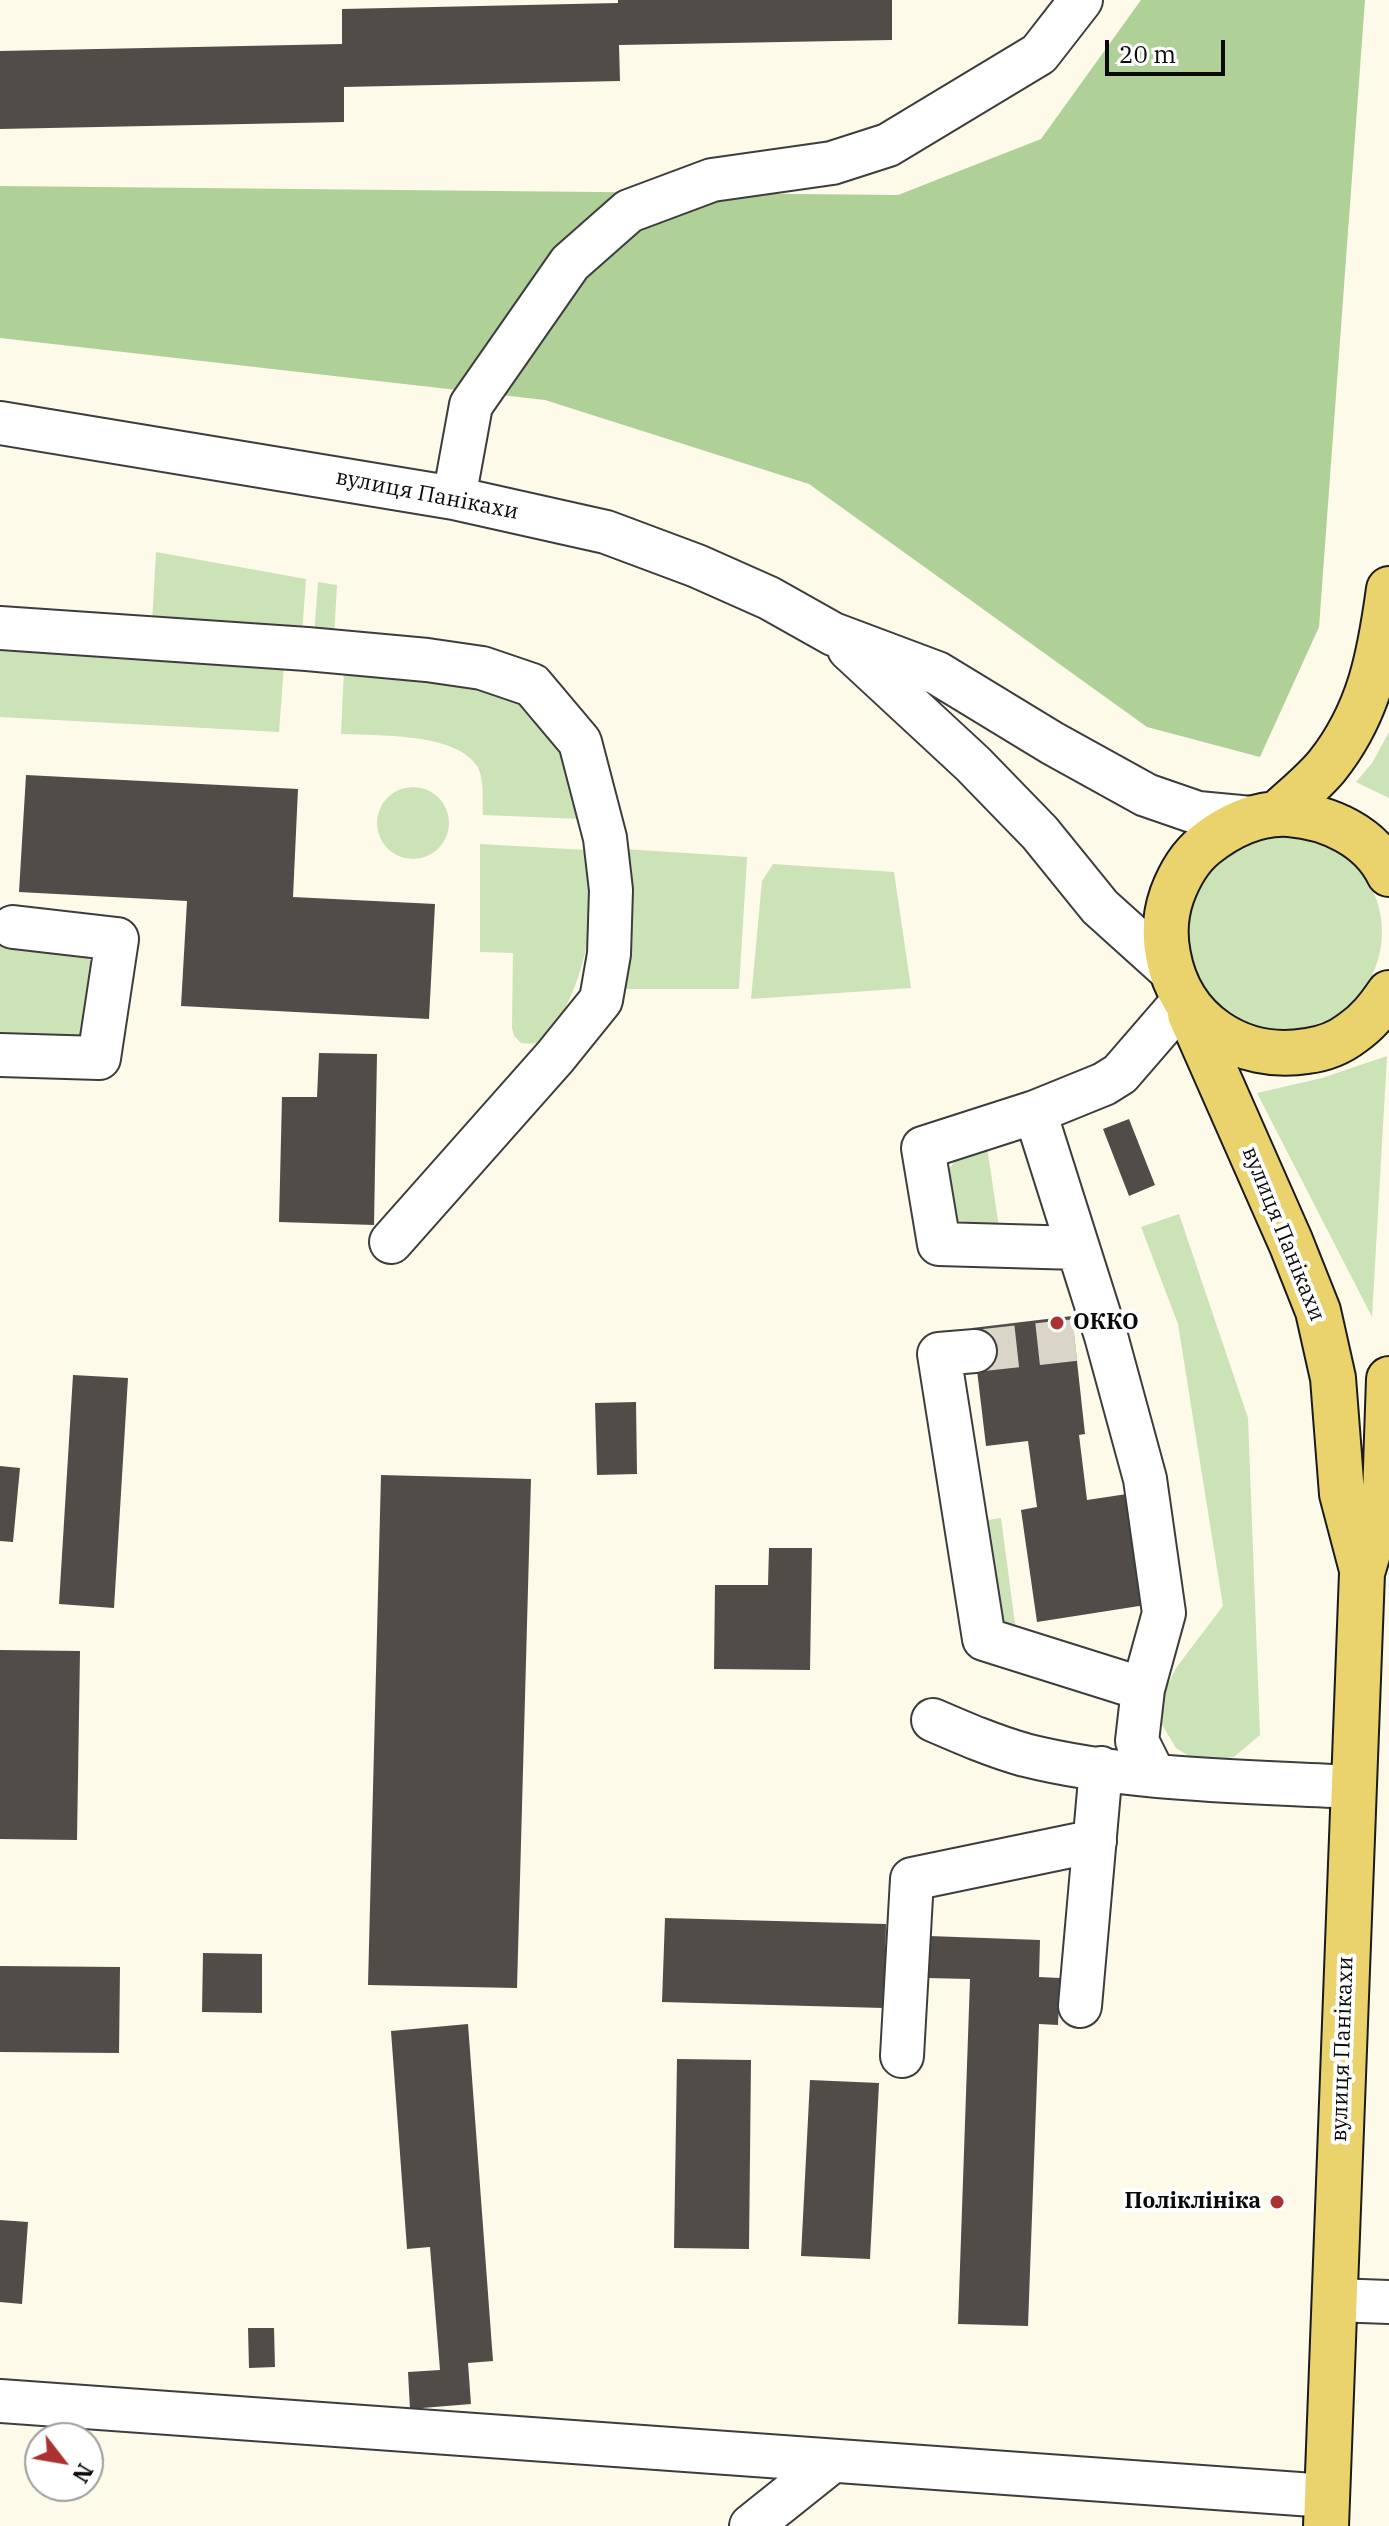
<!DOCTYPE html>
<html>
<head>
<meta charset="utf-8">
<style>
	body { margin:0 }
	#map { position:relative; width:1389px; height:2526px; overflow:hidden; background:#fdfae9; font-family:"IBM Plex Serif",serif }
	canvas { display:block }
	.north { position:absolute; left:24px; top:2422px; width:80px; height:80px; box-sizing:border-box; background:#fff; border:2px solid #9d9d9d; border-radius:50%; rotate:121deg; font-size:22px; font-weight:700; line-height:32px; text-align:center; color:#0a0a0a }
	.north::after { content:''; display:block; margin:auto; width:28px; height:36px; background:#aa3332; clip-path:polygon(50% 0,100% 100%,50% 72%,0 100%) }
	.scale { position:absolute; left:1105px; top:40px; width:120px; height:36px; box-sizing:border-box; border:4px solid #0a0a0a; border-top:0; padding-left:10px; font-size:24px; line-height:28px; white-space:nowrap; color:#0a0a0a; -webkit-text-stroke:6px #fff; paint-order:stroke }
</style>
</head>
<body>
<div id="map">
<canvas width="1389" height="2526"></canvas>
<div class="north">N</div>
<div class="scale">20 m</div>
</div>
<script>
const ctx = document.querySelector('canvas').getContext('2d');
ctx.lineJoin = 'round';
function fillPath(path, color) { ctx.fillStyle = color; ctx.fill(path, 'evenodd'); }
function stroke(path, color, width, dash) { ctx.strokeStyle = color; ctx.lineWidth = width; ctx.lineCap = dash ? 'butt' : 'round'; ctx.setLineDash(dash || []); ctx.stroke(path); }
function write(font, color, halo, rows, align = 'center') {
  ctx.font = font + ' "IBM Plex Serif",serif'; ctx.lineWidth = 8; ctx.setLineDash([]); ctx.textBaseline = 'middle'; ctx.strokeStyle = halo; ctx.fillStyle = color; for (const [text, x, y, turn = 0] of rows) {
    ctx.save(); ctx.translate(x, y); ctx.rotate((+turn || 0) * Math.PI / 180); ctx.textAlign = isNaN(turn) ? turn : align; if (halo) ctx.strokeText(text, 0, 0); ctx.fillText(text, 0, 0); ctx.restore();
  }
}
const green = new Path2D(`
	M156 552 306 579 302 634 152 623Z
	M318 582 337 585 334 637 314 636Z
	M0 646 284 665 279 732 0 717Z
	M344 670 480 681 517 697 564 753 582 819 483 815C482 800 485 779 477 766 455 732 376 736 341 734Z
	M1389 732V798L1356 782 1372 763Z
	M377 823a36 36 0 1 1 72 0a36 36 0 1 1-72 0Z
	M1186 932a98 98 0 1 1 196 0a98 98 0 1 1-196 0Z
	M480 844 586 850C597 909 590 960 562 1015 559 1021 556 1032 551 1037 543 1045 531 1044 521 1043L514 1036 512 1028 513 953 480 952Z
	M624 849 747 857 739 989H611Z
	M773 864 894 872 911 988 751 999 762 881Z
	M0 946 79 952 85 954 92 963 83 1037 0 1046Z
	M1387 1056 1372 1317 1257 1093 1322 1078Z
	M987 1147 1000 1234H973L946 1212 942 1178 963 1151Z
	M1179 1214 1248 1418 1260 1735 1234 1757 1197 1761 1176 1748 1161 1723 1162 1697 1176 1668 1223 1606 1178 1324 1141 1227Z
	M1001 1518 1015 1624 996 1626 982 1521Z`);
const forest = new Path2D(`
	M1141 0H1365L1319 627 1260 757 1147 727 809 484 545 400 0 338V186L898 195 1041 139Z`);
const building = new Path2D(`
	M618 0H892V40L619 45 620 81 344 87V122L0 129V51L342 44V9L618 3Z
	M26 775 298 789 293 897 435 904 429 1019 181 1006 187 901 19 892Z
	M319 1053 377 1054 374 1225 279 1222 282 1097H317Z
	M1129 1119 1155 1185 1129 1196 1103 1129Z
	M1072 1316 1085 1434 1079 1435 1087 1500 1167 1488 1184 1599 1037 1622 1021 1510 1037 1507 1028 1441 986 1446 972 1328Z
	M73 1375 128 1378 114 1608 59 1604Z
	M636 1402 637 1474 597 1475 595 1403Z
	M0 1466 20 1468 13 1542 0 1541Z
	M381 1475 531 1479 517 1988 368 1985Z
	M769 1548H812L810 1670 714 1669 715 1585H768Z
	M0 1650 80 1651 77 1840 0 1839Z
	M665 1918 886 1924 884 2008 662 2002Z
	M929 1936 1040 1940 1039 1977 1060 1978 1058 2025 1039 2024 1028 2326 958 2324 970 1979 927 1978Z
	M203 1953 262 1954V2013L202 2012Z
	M0 1966 120 1967 119 2053 0 2052Z
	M468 2024 493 2361 468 2363 471 2404 410 2409 408 2372 440 2370 430 2247 407 2249 391 2031Z
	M677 2059 751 2060 749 2249 674 2248Z
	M810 2080 879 2083 870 2259 801 2256Z
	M0 2220 28 2222 22 2304 0 2302Z
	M248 2328H274L275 2367 249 2368Z`);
const minorTunnel = new Path2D(`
	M975 1351 1075 1340`);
const minor = new Path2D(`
	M0 423 454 498 606 532 697 566 769 598 833 634 937 673 1052 743 1146 795 1198 813 1251 818
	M454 498 471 405 570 263 629 211 712 180 832 163 888 145 1039 54 1081 0
	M0 628 307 649 427 660 482 668 532 685 580 742 605 838 611 890 609 954 601 1000 555 1057 391 1242
	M849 649 973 764 1040 833 1100 907 1171 971
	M0 1055 99 1058 117 939 13 927
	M1035 1112 923 1148 939 1244 1078 1248
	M975 1351 939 1354 984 1639 1143 1689
	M933 1720C963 1733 993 1746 1025 1755 1129 1781 1246 1781 1353 1787
	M1154 1775 1137 1741 1143 1689 1164 1613 1145 1479 1106 1336 1035 1112 1104 1084 1120 1074 1184 1000
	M1080 2006 1101 1768
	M902 2056 912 1879 1095 1841
	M1334 2300 1389 2302
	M0 2401 1327 2496
	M751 2526 831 2462`);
const major = new Path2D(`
	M1278 813C1294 798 1313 783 1327 766 1370 712 1380 655 1389 589
	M1389 874C1371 836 1328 817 1289 814 1257 812 1229 826 1205 845 1189 858 1179 876 1172 895 1165 915 1164 935 1168 955 1180 1022 1240 1062 1307 1051 1323 1049 1339 1043 1352 1033 1368 1022 1378 1009 1389 993
	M1190 1014 1291 1243 1318 1311 1333 1378 1342 1494 1362 1570
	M1326 2526 1362 1573 1385 1496 1389 1379`);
const markers = [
	[1057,1323,8,"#aa3332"],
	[1277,2202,8,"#aa3332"]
];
const streetNames = [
	["вулиця Панікахи",427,495,11],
	["вулиця Панікахи",1283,1234,68],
	["вулиця Панікахи",1343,2049,-88]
];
const poiNames = [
	["ОККО",1073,1323],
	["Поліклініка",1261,2202,"right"]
];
fillPath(green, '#cbe3b7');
fillPath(forest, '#afd198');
fillPath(building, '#514c47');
stroke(minorTunnel, '#d9d6c8', 42, [42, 21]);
stroke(minor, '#3d3d3d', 46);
stroke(major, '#1b1b1b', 48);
stroke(minor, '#fff', 42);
stroke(major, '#ead26c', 44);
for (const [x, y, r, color] of markers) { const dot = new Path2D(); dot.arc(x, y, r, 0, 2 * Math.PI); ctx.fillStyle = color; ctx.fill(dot); stroke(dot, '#fff', 3); }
write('22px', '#0a0a0a', '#fff', streetNames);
write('bold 22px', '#0a0a0a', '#fff', poiNames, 'left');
</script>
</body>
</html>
